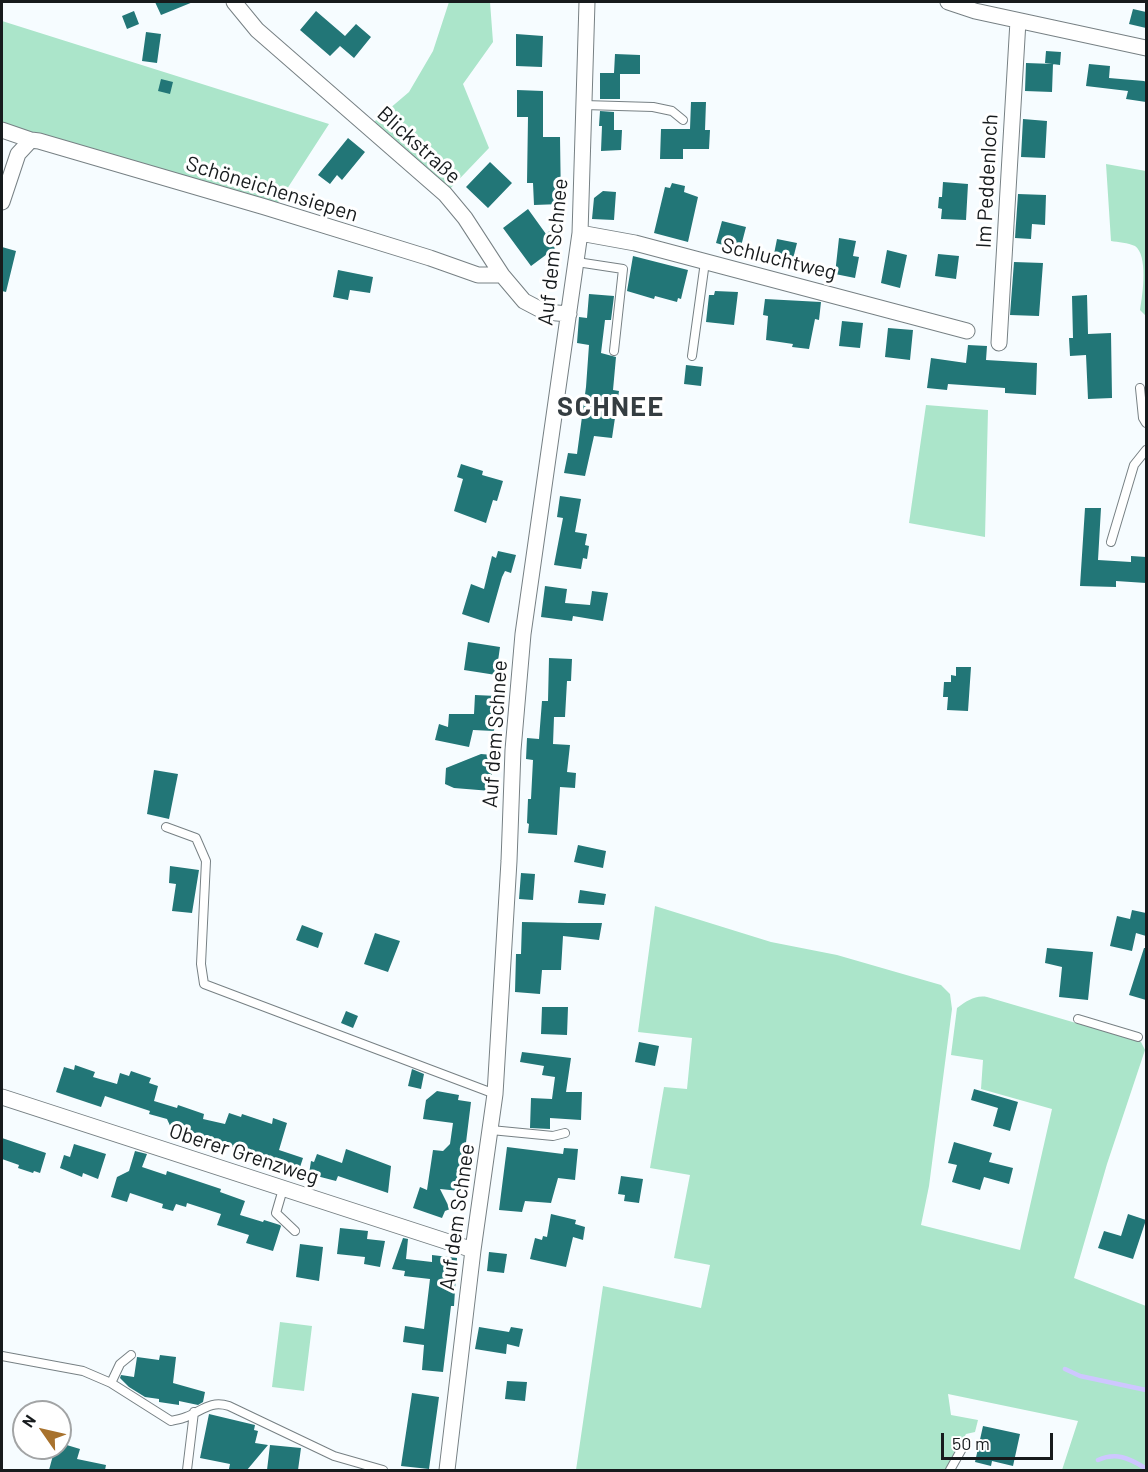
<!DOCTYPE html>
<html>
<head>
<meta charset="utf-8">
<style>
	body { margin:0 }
	#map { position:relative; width:1148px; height:1472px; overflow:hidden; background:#f6fcff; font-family:Barlow,sans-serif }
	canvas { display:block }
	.frame { position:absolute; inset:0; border:3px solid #171b1d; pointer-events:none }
	.north { position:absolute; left:12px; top:1400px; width:60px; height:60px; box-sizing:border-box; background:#fff; border:2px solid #a2a4a5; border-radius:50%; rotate:304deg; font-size:16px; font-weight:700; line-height:24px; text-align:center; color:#171b1d }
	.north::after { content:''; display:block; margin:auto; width:21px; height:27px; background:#a8722d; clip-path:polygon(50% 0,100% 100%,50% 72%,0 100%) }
	.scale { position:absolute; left:941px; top:1433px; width:112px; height:27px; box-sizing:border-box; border:3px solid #171b1d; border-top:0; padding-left:8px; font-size:18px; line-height:21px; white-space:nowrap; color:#171b1d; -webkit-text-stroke:4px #fff; paint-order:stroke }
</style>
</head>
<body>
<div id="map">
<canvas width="1148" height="1472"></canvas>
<div class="frame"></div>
<div class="north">N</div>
<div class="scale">50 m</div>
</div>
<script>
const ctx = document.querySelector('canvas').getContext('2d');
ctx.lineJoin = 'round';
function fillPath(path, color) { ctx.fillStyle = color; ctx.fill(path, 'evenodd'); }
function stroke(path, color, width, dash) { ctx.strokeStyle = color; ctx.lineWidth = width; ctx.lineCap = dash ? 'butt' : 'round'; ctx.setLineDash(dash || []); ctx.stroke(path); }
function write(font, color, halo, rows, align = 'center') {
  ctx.font = font + ' Barlow,sans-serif'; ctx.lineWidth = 6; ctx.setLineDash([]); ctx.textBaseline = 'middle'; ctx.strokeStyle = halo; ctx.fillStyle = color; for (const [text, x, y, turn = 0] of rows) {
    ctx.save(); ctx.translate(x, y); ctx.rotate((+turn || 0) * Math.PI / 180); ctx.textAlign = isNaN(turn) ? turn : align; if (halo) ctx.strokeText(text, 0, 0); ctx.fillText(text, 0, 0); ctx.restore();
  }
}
const green = new Path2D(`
	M449 2H490L493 42 463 84 489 148 445 194 368 127 409 92 433 51Z
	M2 21 329 124 276 206 2 124Z
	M1106 164 1146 171V316L1140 310C1143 293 1148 255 1135 246 1128 243 1118 242 1111 241Z
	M926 405 988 410 985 537 909 523Z
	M655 906 771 942 837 955 941 985 950 994 952 1009 929 1186 921 1225 1020 1250 1052 1109 981 1089 983 1060 951 1055 957 1008C967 1001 975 995 987 997L1141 1042 1145 1050 1107 1164 1074 1278 1146 1306V1470H1062L1078 1421 948 1394 951 1415 978 1420 975 1432 966 1434 946 1470H576L603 1286 701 1308 710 1265 674 1258 690 1175 650 1168 664 1087 687 1089 692 1038 638 1032Z
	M280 1322 312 1326 304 1391 272 1387Z`);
const stream = new Path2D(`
	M1065 1369 1080 1376 1146 1390
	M1098 1460C1116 1452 1129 1458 1145 1468`);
const building = new Path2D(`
	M155 2H193L161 15Z
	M1133 9 1146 12V28L1129 24Z
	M134 11 139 24 127 29 122 16Z
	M316 11 345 36 356 24 371 37 354 58 340 46 330 56 300 30Z
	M146 32 161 34 157 63 142 61Z
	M516 34 543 36 542 67 516 66Z
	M1046 51 1061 52 1060 65 1045 63Z
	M615 54 640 55V74H620V99H600V73H614Z
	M1026 63 1053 64 1052 92 1025 91Z
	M1089 64 1110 66 1109 78 1144 81 1146 82V102L1126 99 1128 91 1086 86Z
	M161 79 173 82 170 94 158 91Z
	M517 90 543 91V137H560L561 204 534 205 533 183H527L528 117H517Z
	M691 102H706L705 130H710L709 149H683V159H660L661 129H690Z
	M600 111 614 112V130H622L621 150 601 151 602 126H599Z
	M1023 119 1047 121 1045 158 1021 157Z
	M348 138 365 152 342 180 337 175 330 184 318 175Z
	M490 162 512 183 488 208 466 187Z
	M943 182 968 184 966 220 941 219 942 209 938 208 939 197H942Z
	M672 183 685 186 684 192 698 197 688 242 654 233 665 187 670 188Z
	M603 191 616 192 614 220 592 219 594 198Z
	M1018 194 1046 195 1045 225 1032 224 1031 239 1015 238Z
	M528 209 546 234 552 229 562 243 531 266 503 228Z
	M722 221 746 227 740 250 716 243Z
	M839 238 856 241 853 256 859 257 855 278 835 274Z
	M777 239 797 243 792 263 773 259Z
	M2 247 16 251 6 292 2 291Z
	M887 250 907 255 900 288 881 283Z
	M938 254 959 256 956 279 935 276Z
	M633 256 688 270 681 299 678 298 677 302 655 296 654 299 627 291Z
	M1014 262 1043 263 1039 316 1010 315Z
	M338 270 373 277 370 293 350 290 348 300 333 297Z
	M715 291 738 292 734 325 706 322 709 295H714Z
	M589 294 614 296 611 320H605L601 353 616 357 613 390 619 391 612 438 594 436 585 476 564 473 568 453 577 454 586 387 589 345 577 343 579 317 587 318Z
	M1087 295 1088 334 1111 333 1112 398 1088 399 1086 355 1070 356 1069 338H1073L1072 296Z
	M765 299 821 302 819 320 815 319 809 349 792 347 793 344 766 340 768 316 763 315Z
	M842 321 863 323 860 348 839 346Z
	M888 328 913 330 910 360 885 357Z
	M968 345 987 346 986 360 1037 363 1036 395 1005 393V388L948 384 947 390 927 388 931 358 966 363Z
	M686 365 703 367 701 386 684 384Z
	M461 464 483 471 482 475 503 481 497 501 493 500 486 523 454 511 463 479 457 477Z
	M560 496 581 499 575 532 587 534 585 545 589 546 587 559 583 558 581 569 554 565 563 518 557 517Z
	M1085 508H1101L1098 560 1131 562V556L1146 557V583L1116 581V587L1080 586Z
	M498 551 516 555 511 573 505 571 502 577 489 623 462 614 471 584 484 589 492 556 496 558Z
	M545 586 567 589 565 603 590 605 592 591 608 593 603 621 573 616 572 621 541 617Z
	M468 642 500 647 496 675 464 670Z
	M549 658 572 659 571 681H567L565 717H554L553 744 570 745 567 772 576 773 575 788 560 787 557 835 528 833 529 824 527 823 528 799H531L533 760 526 759 527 738 539 739 542 701H548Z
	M956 667H971L968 711 947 710 948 697H943L944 682H951V675L956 676Z
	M475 695 497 696 494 731 473 730 469 747 435 740 439 724 448 727 449 714H474Z
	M481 754 493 755 491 791 454 788 445 784 446 768Z
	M154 770 178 774 169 819 147 814Z
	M578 845 606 851 603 868 574 862Z
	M170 866 199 870 192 913 172 911 176 884 169 883Z
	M521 873 535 874 533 900 519 899Z
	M580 890 606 894 604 905 578 903Z
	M1132 910 1146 913V936L1136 933 1132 951 1110 946 1117 916 1130 919Z
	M522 922 568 923H602L599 940 563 936 561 970H542L540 994 515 992 516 954H521Z
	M302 925 323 933 318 948 296 940Z
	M375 933 400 941 388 972 364 964Z
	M1047 948 1093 952 1088 1000 1059 997 1062 967 1045 963Z
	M1144 948H1146V1000L1129 995Z
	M542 1007H568L567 1035 541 1034Z
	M346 1011 358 1016 353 1028 341 1023Z
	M639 1042 659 1046 655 1066 635 1062Z
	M522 1052 571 1058 566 1092H582L581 1120 550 1118V1129L530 1128 531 1098 552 1099 555 1077 542 1075 544 1066 520 1062Z
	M75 1065 95 1072 93 1077 117 1084 120 1073 129 1076 131 1071 151 1078 149 1083 158 1086 154 1101 177 1108 178 1105 204 1114 203 1119 225 1124 229 1113 241 1117 242 1114 272 1124 273 1118 287 1123 279 1150 303 1158 299 1170 296 1169 294 1176 246 1159 248 1153 179 1127 172 1130 167 1119 149 1114 150 1111 105 1096 101 1107 56 1092 64 1067 74 1070Z
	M412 1069 424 1074 421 1089 408 1086Z
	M974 1089 1018 1102 1010 1131 993 1126 998 1108 971 1100Z
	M437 1091 459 1095 458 1100 471 1102 460 1191 440 1189 450 1209 445 1211 442 1218 413 1208 420 1187 427 1190 433 1150 443 1151 450 1144 453 1123 423 1119 426 1100Z
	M2 1138 46 1153 40 1173 34 1171 33 1173 18 1168 19 1165 2 1159Z
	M954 1142 992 1153 989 1162 1013 1168 1009 1184 984 1177 980 1190 952 1182 957 1165 948 1163Z
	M74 1144 106 1154 98 1179 83 1173 82 1177 60 1168 64 1155 70 1157Z
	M507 1147 563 1154 564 1148 578 1149 575 1180 558 1178 551 1203 525 1201 522 1212 499 1210Z
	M346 1149 391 1166 388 1193 338 1176 336 1181 309 1174 311 1161 314 1162 317 1154 342 1163Z
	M135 1151 147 1154 142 1167 166 1175 167 1171 221 1189 220 1192 245 1201 240 1215 263 1222 264 1220 280 1225 281 1226 273 1251 246 1243 249 1235 217 1225 221 1214 187 1203 186 1207 176 1204 173 1211 162 1208 163 1204 130 1193 127 1202 111 1197 117 1177 129 1171Z
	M621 1176 643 1179 639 1203 624 1201 625 1195 618 1194Z
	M551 1214 576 1220 575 1224 585 1227 583 1240 573 1237 566 1267 530 1259 535 1238 542 1240 543 1236 547 1237Z
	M1128 1214 1146 1220 1133 1259 1098 1248 1104 1231 1121 1236Z
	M340 1228 368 1231 367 1239 385 1241 380 1267 364 1264 365 1257 337 1254Z
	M403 1238 408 1239 406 1259 432 1262V1255L457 1258 454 1306H451L443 1372 422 1370 424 1345 403 1342 405 1326 424 1329 430 1279 404 1276 405 1271 392 1269Z
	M300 1244 323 1247 319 1281 296 1277Z
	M489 1252 507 1254 504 1273 487 1271Z
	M479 1327 509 1332 511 1327 523 1329 519 1347 507 1344 506 1354 475 1349Z
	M160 1355 176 1357 173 1383 205 1392 203 1402 198 1405 179 1401V1405L159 1402V1399L145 1397 129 1387 120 1378 121 1375 134 1377 137 1357 159 1360Z
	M507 1381 527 1382 525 1401 505 1399Z
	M412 1393 439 1397 429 1469 401 1466Z
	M209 1414 255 1425 254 1430 258 1431 255 1443 268 1445 247 1470 229 1469 230 1464 200 1458Z
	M983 1426 1020 1434 1013 1466 992 1461 991 1466 975 1462Z
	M60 1443 80 1449 77 1459 106 1465 105 1470H49L55 1448H60Z
	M270 1445 301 1448 298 1470H267Z`);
const lane = new Path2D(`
	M584 105 653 107 672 111 683 120
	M577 262 623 269 614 351
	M692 356 705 262
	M1140 388 1143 418 1146 423
	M1111 542 1134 465 1146 450
	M166 827 196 838 206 861 201 964 204 984 495 1094
	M1078 1019 1138 1037
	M491 1130 553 1136 565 1133
	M283 1189 276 1213 295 1231
	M2 1356 83 1371 111 1383 171 1421C175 1420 181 1419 186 1417 202 1411 210 1400 229 1406L334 1456 383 1470
	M111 1383 120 1364 131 1355
	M187 1470 194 1412
	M950 1470 964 1445`);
const street = new Path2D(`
	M234 2 257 30 445 194 465 218 502 275 524 301 545 312 569 314
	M948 2 975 11 1146 48
	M2 130 31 140 39 141 265 207 430 258 478 275H502
	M2 202 18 154 31 140
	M580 233 635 243 967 331
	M999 343 1018 21
	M2 1097 473 1250
	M447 1470 473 1250 495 1094 509 861 513 750 523 634 580 233 587 2`);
const streetNames = [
	["Blickstraße",419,145,42],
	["Im Peddenloch",987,181,-87],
	["Schöneichensiepen",272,189,17],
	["Auf dem Schnee",553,252,-84],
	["Schluchtweg",779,259,14],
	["Auf dem Schnee",495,734,-86],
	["Oberer Grenzweg",244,1154,18],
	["Auf dem Schnee",457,1217,-82]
];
const districtNames = [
	["SCHNEE",611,407]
];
fillPath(green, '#abe5ca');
stroke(stream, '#cec7ff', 4.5);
fillPath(building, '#227677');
stroke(lane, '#778084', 10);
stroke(street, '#778084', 17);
stroke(lane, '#fff', 8);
stroke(street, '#fff', 15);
write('21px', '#171b1d', '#fff', streetNames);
ctx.letterSpacing = '1.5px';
write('bold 27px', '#353d41', '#fff', districtNames);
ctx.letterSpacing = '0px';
</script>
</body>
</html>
